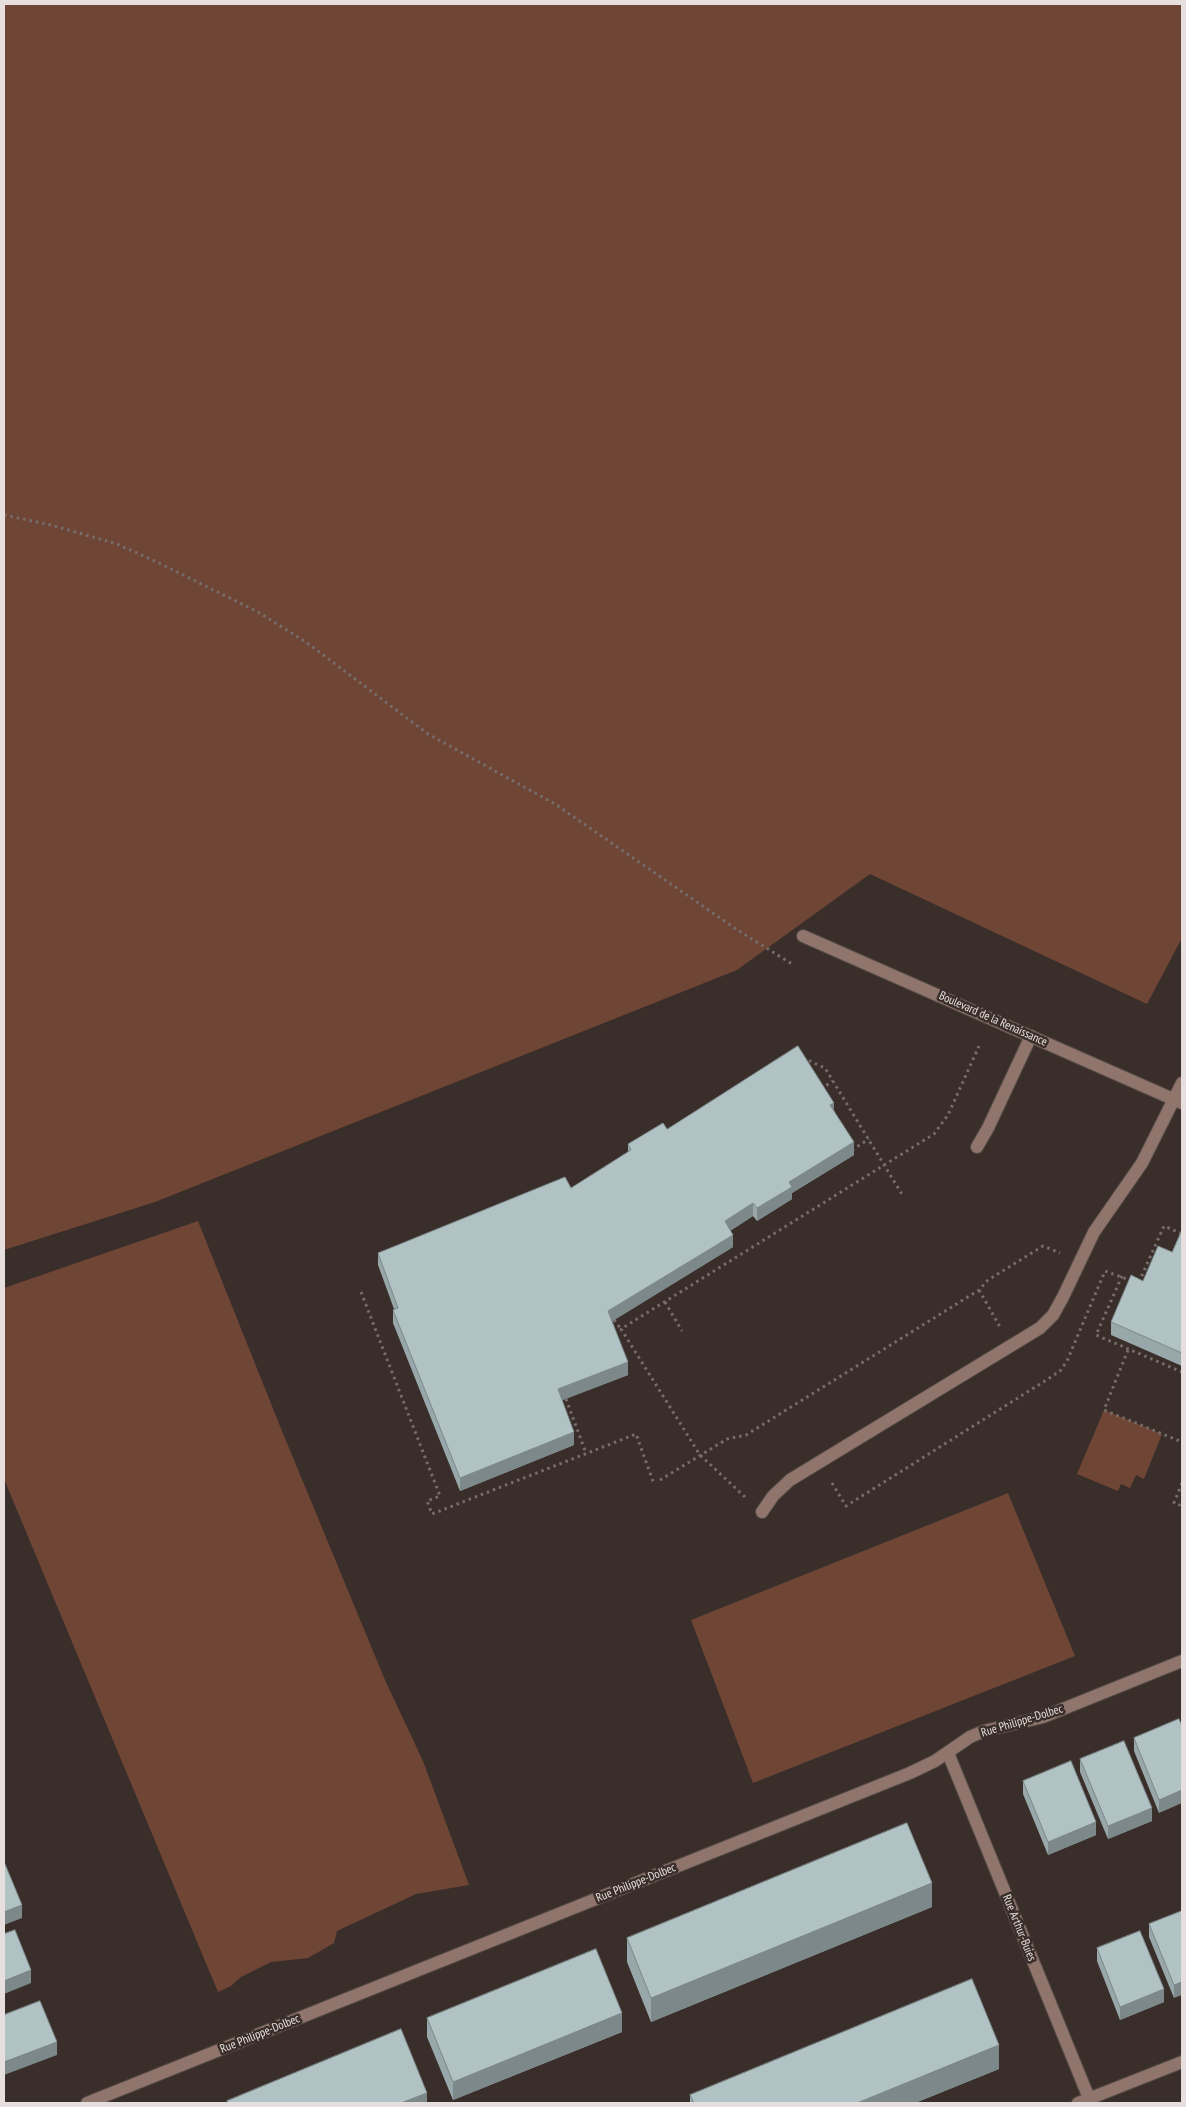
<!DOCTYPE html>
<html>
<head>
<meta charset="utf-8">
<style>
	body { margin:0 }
	#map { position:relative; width:1186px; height:2107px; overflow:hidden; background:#392e2a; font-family:"PT Sans Narrow",sans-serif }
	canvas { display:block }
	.frame { position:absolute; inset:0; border:5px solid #e7dfdd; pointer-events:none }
</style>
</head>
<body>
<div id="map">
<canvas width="1186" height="2107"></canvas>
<div class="frame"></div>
</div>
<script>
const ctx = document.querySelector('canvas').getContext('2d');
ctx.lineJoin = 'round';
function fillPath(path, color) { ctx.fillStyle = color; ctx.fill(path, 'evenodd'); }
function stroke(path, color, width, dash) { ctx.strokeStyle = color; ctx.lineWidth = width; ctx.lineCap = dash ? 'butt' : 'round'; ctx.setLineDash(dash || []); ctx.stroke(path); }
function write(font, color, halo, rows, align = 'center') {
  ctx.font = font + ' "PT Sans Narrow",sans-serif'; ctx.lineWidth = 5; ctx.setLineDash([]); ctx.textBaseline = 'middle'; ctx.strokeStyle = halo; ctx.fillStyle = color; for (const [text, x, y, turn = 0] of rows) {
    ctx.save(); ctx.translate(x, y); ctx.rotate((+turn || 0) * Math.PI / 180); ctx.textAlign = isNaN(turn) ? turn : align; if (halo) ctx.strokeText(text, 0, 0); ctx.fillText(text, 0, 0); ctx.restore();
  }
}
const green = new Path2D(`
	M4 4H1182V938L1147 1004 870 874 737 970 155 1202 4 1250Z
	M198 1221 282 1431 385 1680 423 1761 469 1885 416 1894 337 1931 334 1943 308 1958 271 1962 241 1977 231 1986 218 1992 4 1479V1288Z
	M1104 1410 1162 1434 1144 1479 1136 1475 1130 1488 1121 1484 1118 1491 1077 1474Z
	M1008 1493 1075 1656 753 1783 691 1620Z`);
const path = new Path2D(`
	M4 515 51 525 117 544 157 562 258 612 306 642 428 734 555 804 736 929 792 964
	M803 1058 825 1068 903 1196
	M821 1089 833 1081
	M852 1150 869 1139
	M1122 1276 1096 1335 1182 1372
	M1139 1282 1164 1226 1182 1234
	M979 1290 1000 1327
	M361 1292 440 1496 427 1501 432 1514 636 1434 654 1484
	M665 1302 682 1331
	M614 1320 621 1329
	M1128 1350 1104 1410 1182 1442
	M566 1399 586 1453
	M660 1480 727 1439 746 1435 979 1290 988 1280 1043 1246 1060 1253
	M832 1483 846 1506 1048 1379 1060 1371 1067 1361 1105 1271 1132 1281
	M1182 1483 1174 1503 1182 1506
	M745 1497 700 1455 621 1329 934 1134 948 1115 979 1046`);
const minor = new Path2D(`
	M803 936 1182 1103
	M977 1147 988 1128 1031 1036
	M762 1512 773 1496 790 1480 1040 1328 1053 1315 1063 1297 1094 1232 1142 1163 1182 1083
	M948 1753 1091 2103
	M87 2103 910 1773 935 1761 970 1737 984 1731 1043 1717 1182 1661
	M1078 2103 1182 2062`);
const wall = new Path2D(`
	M834 1110 854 1155 792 1193V1199L757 1221 753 1216 730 1231 733 1247 612 1321 628 1375 562 1400 574 1445 460 1491 393 1323V1310L394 1309 378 1265V1253L571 1188 628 1152V1144L667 1129Z
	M1182 1230V1366L1111 1335V1322L1143 1281 1172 1252Z
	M1179 1719 1159 1813 1134 1751V1738Z
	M1080 1759 1152 1821 1108 1839 1080 1772Z
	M1023 1781 1096 1835 1048 1855 1023 1794Z
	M932 1907 651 2022 627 1962V1938Z
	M1182 1911 1174 1998 1149 1937V1924Z
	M1097 1948 1164 2002 1120 2020 1097 1961Z
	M427 2018 622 2032 453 2100 427 2037Z
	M999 2069 915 2103H690V2095Z`);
const shadedWall = new Path2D(`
	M834 1103V1116L830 1105Z
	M854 1142V1155L792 1193V1199L757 1221V1208L789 1182Z
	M753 1203V1216L725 1234V1221Z
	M733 1235V1247L608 1324V1311Z
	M628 1362V1375L558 1402V1389Z
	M574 1432V1445L460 1491V1478Z
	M1182 1790V1803L1159 1813V1800Z
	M1152 1808V1821L1108 1839V1826Z
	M1096 1822V1835L1048 1855V1842Z
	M932 1883V1907L651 2022V1998Z
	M22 1905V1918L4 1925V1912Z
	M31 1970V1983L4 1994V1981Z
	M1182 1982V1995L1174 1998V1985Z
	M1164 1989V2002L1120 2020V2007Z
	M622 2013V2032L453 2100V2082Z
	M57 2042V2055L4 2075V2062Z
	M999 2045V2069L915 2103H857Z
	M427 2093V2103H401Z`);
const building = new Path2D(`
	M798 1046 834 1103 830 1105 854 1142 789 1182 792 1187 757 1208 753 1203 725 1221 733 1235 608 1311 628 1362 558 1389 574 1432 460 1478 393 1310 398 1308 378 1253 565 1177 571 1188 631 1150 628 1144 663 1123 667 1129Z
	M1182 1230V1353L1111 1322 1131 1275 1143 1281 1158 1246 1172 1252Z
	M1179 1719 1182 1726V1790L1159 1800 1134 1738Z
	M1124 1741 1152 1808 1108 1826 1080 1759Z
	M1071 1761 1096 1822 1048 1842 1023 1781Z
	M907 1823 932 1883 651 1998 627 1938Z
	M4 1864H5L22 1905 4 1912Z
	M1182 1911V1982L1174 1985 1149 1924Z
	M15 1930 31 1970 4 1981V1934Z
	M1140 1931 1164 1989 1120 2007 1097 1948Z
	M596 1949 622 2013 453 2082 427 2018Z
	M972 1979 999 2045 857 2103H694L690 2095Z
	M40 2001 57 2042 4 2062V2015Z
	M401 2029 427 2093 401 2103H228L227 2101Z`);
const streetNames = [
	["Boulevard de la Renaissance",993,1019,24],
	["Rue Philippe-Dolbec",1022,1721,-17],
	["Rue Philippe-Dolbec",636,1883,-22],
	["Rue Arthur-Buies",1019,1928,68],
	["Rue Philippe-Dolbec",260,2034,-22]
];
fillPath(green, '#6f4536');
stroke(minor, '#554a47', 14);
stroke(path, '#776d6a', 3, [2.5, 4]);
stroke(minor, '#8f756c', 12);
fillPath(wall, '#98a7a9');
fillPath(shadedWall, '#7c8889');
fillPath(building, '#b1c2c4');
stroke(building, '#7c8889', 1);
write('12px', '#e7dfdd', '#392e2a', streetNames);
</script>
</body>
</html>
